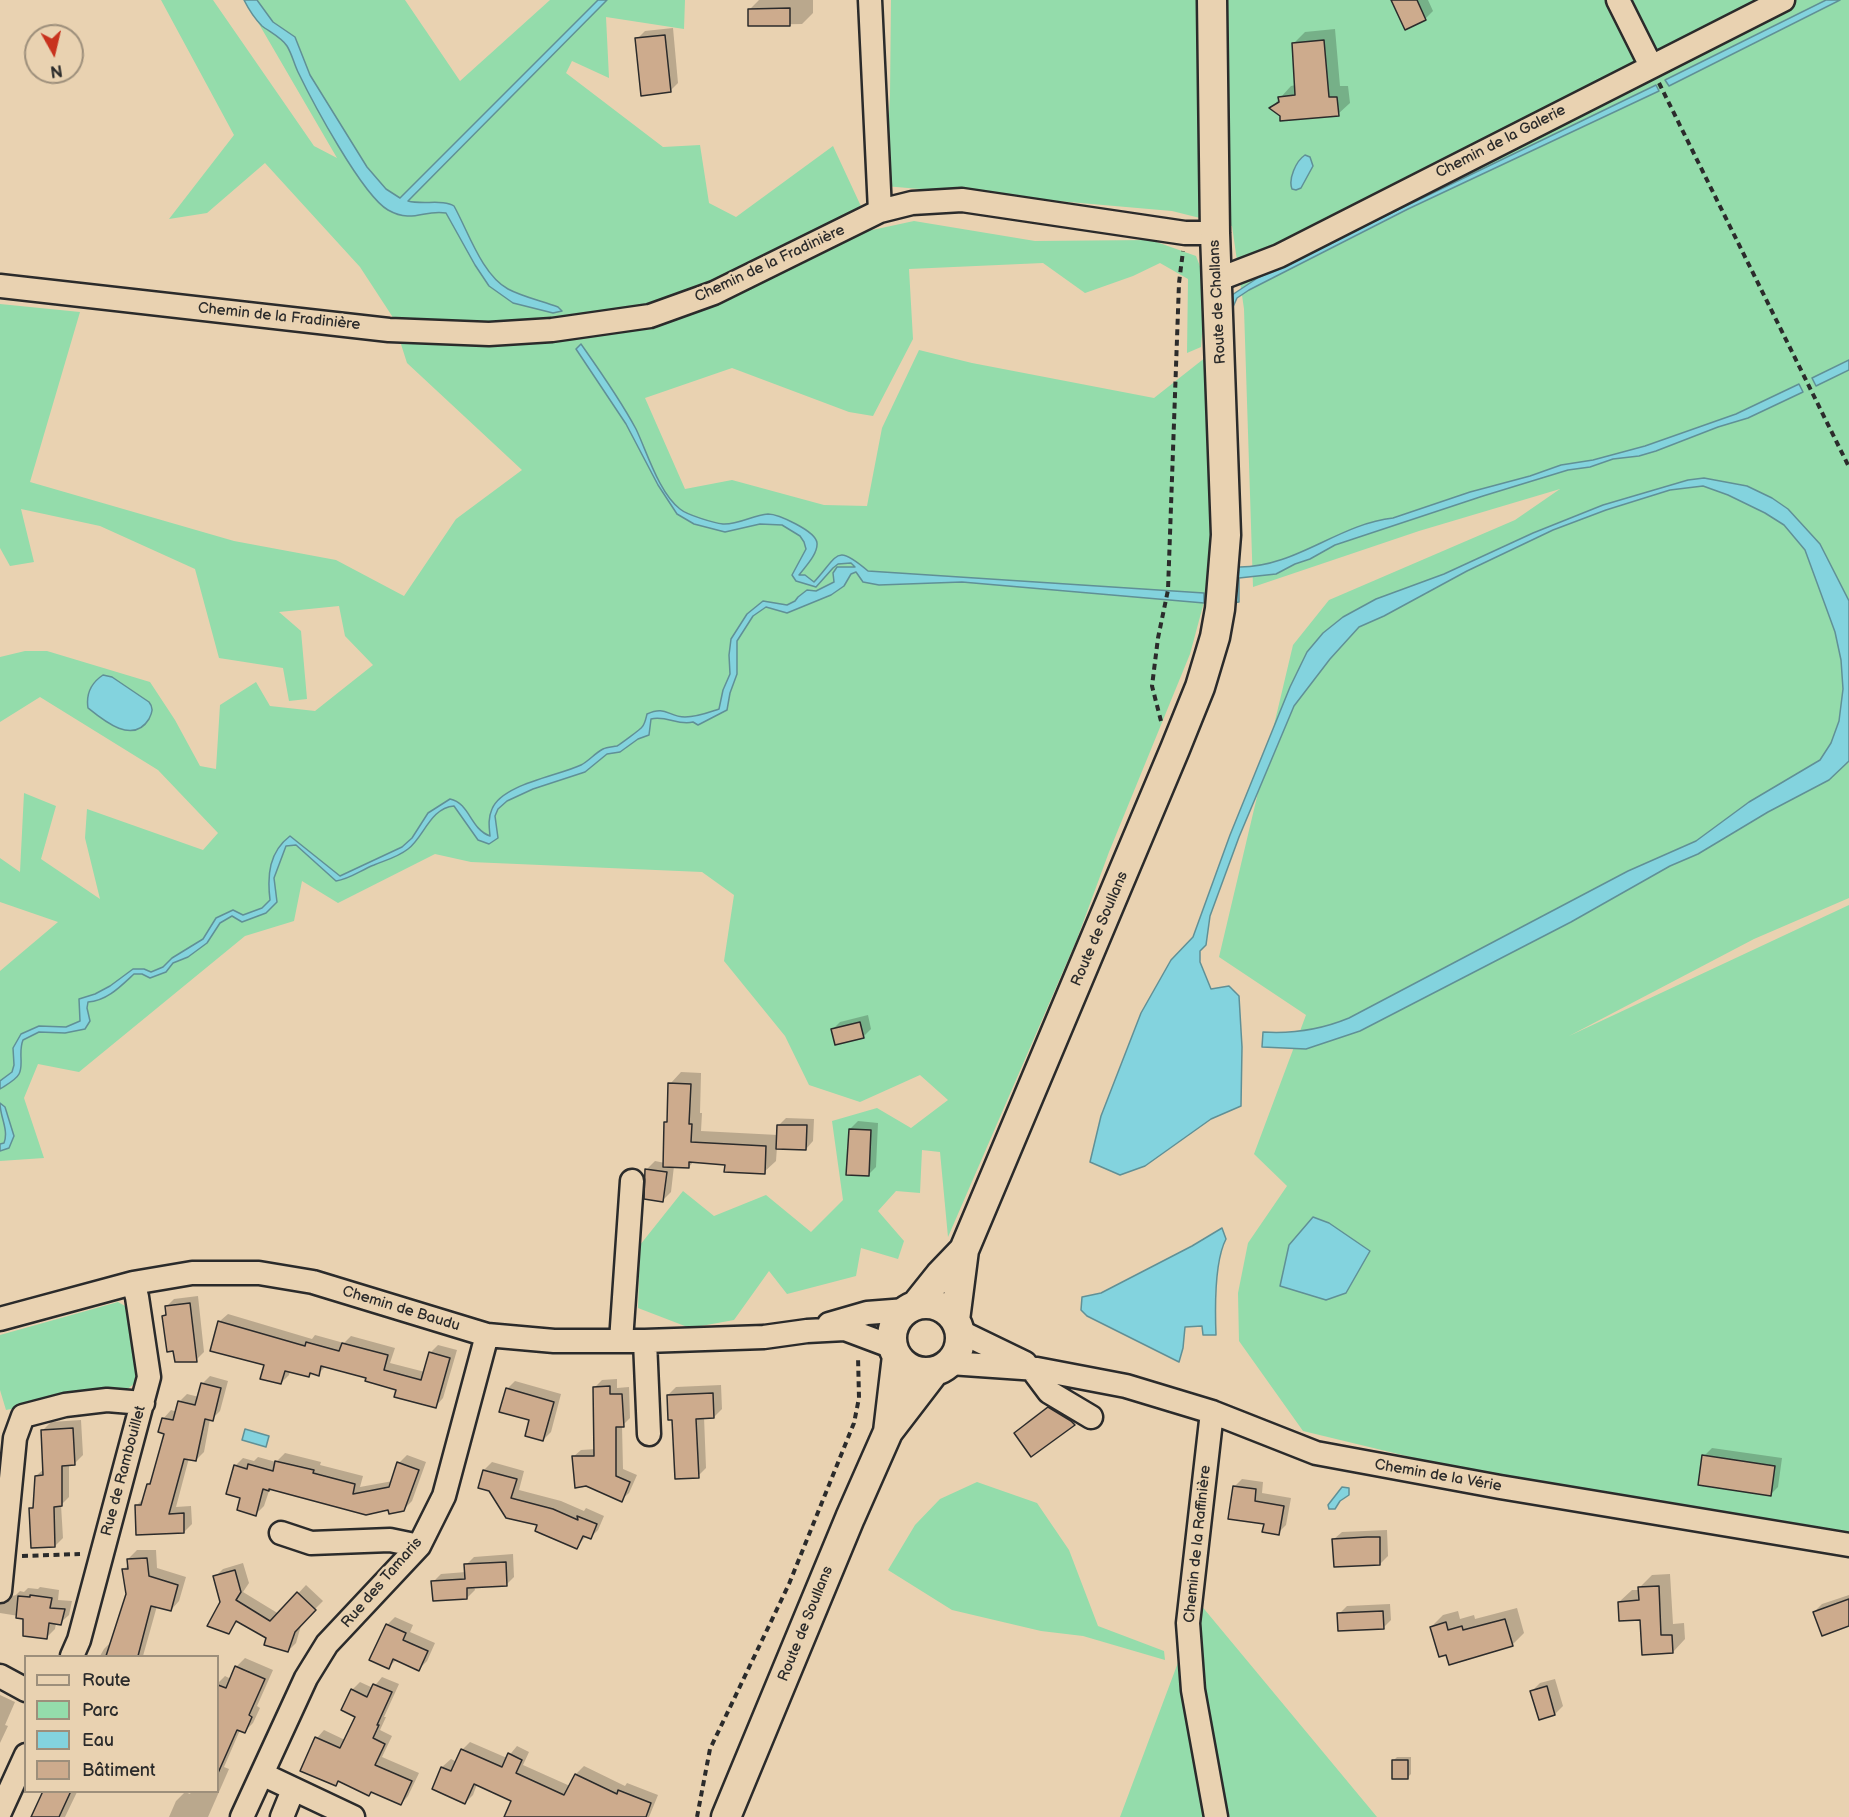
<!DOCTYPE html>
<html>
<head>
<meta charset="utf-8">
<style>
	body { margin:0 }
	#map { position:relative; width:1849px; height:1817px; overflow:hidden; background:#e9d2b1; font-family:"Balsamiq Sans",sans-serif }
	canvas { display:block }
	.legend { position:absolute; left:24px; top:1655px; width:195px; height:138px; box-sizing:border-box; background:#e9d2b1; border:2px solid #9d8f7b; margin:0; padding:8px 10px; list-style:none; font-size:18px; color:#2b2b2b }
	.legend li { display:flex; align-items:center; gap:12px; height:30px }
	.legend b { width:30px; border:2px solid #9d8f7b }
	.north { position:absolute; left:24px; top:24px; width:60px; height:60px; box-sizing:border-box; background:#e9d2b1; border:2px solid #9d8f7b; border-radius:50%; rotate:172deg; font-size:16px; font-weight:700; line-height:24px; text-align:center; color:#2b2b2b }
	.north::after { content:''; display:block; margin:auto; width:21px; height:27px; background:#c8321e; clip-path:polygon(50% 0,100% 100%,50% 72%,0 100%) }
</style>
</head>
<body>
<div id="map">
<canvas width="1849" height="1817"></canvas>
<ul class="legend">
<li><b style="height:8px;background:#e9d2b1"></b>Route</li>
<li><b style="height:16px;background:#94dcab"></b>Parc</li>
<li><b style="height:16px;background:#83d3de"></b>Eau</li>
<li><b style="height:16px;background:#cdab8d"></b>Bâtiment</li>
</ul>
<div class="north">N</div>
</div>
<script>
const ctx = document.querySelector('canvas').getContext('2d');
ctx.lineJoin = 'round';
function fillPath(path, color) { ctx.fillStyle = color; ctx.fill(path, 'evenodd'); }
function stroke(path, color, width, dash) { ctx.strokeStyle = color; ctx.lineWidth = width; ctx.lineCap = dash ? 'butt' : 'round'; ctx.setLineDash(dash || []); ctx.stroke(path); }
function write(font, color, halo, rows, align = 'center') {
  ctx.font = font + ' "Balsamiq Sans",sans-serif'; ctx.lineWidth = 5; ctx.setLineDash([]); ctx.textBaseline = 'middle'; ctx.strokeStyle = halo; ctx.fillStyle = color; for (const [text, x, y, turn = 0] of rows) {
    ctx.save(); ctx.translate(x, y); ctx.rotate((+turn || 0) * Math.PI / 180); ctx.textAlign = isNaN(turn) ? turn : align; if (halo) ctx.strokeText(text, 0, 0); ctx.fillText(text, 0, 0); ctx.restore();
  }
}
const green = new Path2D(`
	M161 0H213L314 146 337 158 245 0H405L460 81 550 0H685L684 29 606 17 609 78 572 61 566 73 663 147 700 145 709 203 736 217 833 146 872 230 914 221 1035 241 1151 240 1196 256 1206 282 1201 347 1187 353 1188 279 1160 263 1133 276 1085 293 1043 263 909 269 913 339 873 416 849 412 732 368 645 398 685 489 732 480 824 505 867 506 882 428 919 350 972 363 1154 398 1206 357 1211 576 1190 654 1109 852 1077 939 948 1237 940 1152 922 1150 920 1193 896 1191 878 1211 904 1241 898 1259 861 1248 856 1276 787 1294 769 1271 734 1320 690 1328 638 1308 640 1245 683 1191 714 1216 766 1195 811 1232 843 1200 832 1121 877 1108 911 1128 948 1100 920 1075 860 1102 809 1085 785 1036 724 961 734 895 702 872 471 862 435 854 338 903 302 881 294 921 245 936 79 1072 38 1064 24 1098 44 1158 0 1161V971L58 922 0 902V858L20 872 24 793 56 806 41 859 100 899 85 838 87 809 203 850 218 833 158 770 40 697 0 722V657L25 651H47L150 682 175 720 200 766 216 769 220 705 256 682 270 706 315 711 373 665 345 636 339 606 279 612 301 631 307 699 289 701 283 668 219 658 195 569 100 526 21 509 34 562 10 566 0 548V304L80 312 30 482 234 541 336 560 404 596 456 519 522 470 407 363 392 316 360 267 265 163 207 213 169 219 234 135Z
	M891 0H1849V898L1754 939 1569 1036 1849 905V1533L1456 1468 1303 1431 1239 1341 1238 1293 1248 1243 1287 1186 1254 1154 1306 1015 1219 957 1293 645 1329 600 1515 520 1560 489 1419 531 1253 587 1244 309 1232 226 1172 211 885 186 890 96Z
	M118 1302 125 1306 132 1315 139 1374 135 1383 125 1391 104 1390 6 1410 0 1390V1335Z
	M977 1482 1037 1503 1069 1550 1098 1626 1164 1651 1165 1660 1083 1636 1041 1631 952 1610 888 1570 915 1525 940 1499Z
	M1200 1604 1377 1817H1120Z`);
const water = new Path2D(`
	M244 0H257L273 22 295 37 310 75 367 167 386 189 400 198 598 0H607L408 201C422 205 444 199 454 206 468 231 482 275 508 289 523 297 542 301 558 307L562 311 553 313 513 303 489 286 475 265 446 213C424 209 413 224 388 210 362 195 312 101 298 72 294 64 292 54 287 46 282 38 270 32 262 26 254 18 249 10 244 0Z
	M1826 0H1840L1669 86 1665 80Z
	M1656 85 1659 91 1408 209 1249 290 1237 298 1233 307 1238 567C1295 568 1338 524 1393 518L1470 492 1530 476 1561 465 1593 460 1645 446 1736 414 1799 384 1803 392 1748 418 1718 427 1656 451 1639 456 1613 459 1590 467 1568 470 1483 496 1335 545 1310 559 1295 564 1276 574 1239 578V602L1233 603 1230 301 1232 295 1259 277Z
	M1305 155 1310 157 1313 166 1301 188 1296 190 1292 189C1288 179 1296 161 1305 155Z
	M581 344C600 371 620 399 636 429 647 452 659 493 680 509 687 515 714 523 723 524 738 525 753 515 768 514 778 514 816 531 817 543 818 554 805 567 799 575H805L814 582C839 555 835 543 868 571L1204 593V603L962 582 879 585 863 582 856 572 851 574 844 586 831 595 787 613 766 607 753 616 737 641V674L730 693 727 710 698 725 693 722C678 726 666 715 651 719L649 735 638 739 620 752 607 754 585 772 533 789 507 801 498 809 495 816 498 838 489 844 478 840 454 806C430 808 424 837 408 849 398 857 386 860 374 865 361 870 350 879 336 881L296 845 286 846 274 878 277 902 266 913 242 922 232 916 220 923 207 943 188 957 173 963 166 972 150 978 142 974H134C121 986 107 1001 88 1002L87 1008 90 1021 85 1029 65 1033 39 1032 23 1040C18 1052 24 1065 19 1074 16 1080 6 1085 0 1089V1081L12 1072 14 1065 13 1048 21 1034 39 1026 66 1027 80 1021 79 999 95 994 110 986 133 969H144L151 972 163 967 172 958 203 939 216 918 233 910 243 915 262 908 270 900C267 875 269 852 290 836L340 876 402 847 412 838 428 813 450 799C470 803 470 829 490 836 489 826 488 818 492 809 502 784 558 776 581 765 589 761 595 753 603 749 607 747 612 747 617 746 619 745 641 729 642 727 645 724 646 718 647 714 666 705 668 717 685 717 697 717 707 713 719 709L723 690 730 674 729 655 731 639 747 614 763 601 787 605 795 601 798 597 807 590 816 591 834 582 833 573 837 567H855L851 563 838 564 833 568 816 587 796 581 792 575 806 549 804 542 800 536 782 525 760 524 725 532 694 524 677 514 658 485 626 424 576 349Z
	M1849 360V370L1816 386 1812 378Z
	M1704 478 1747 486 1772 498 1788 509 1820 544 1849 601V761L1829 780 1768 812 1698 854 1670 866 1571 922 1360 1031 1306 1049 1262 1047 1263 1032C1294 1034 1320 1030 1349 1018L1628 871 1696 841 1749 802 1820 760 1831 743 1839 721 1843 689 1841 660 1835 632 1805 550 1784 525 1765 513 1728 495 1703 486 1670 490 1606 510 1553 530 1467 571 1384 616 1359 627 1330 659 1294 706 1239 837 1210 916 1206 945 1200 951V962L1211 989 1229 986 1239 996 1242 1047 1241 1106 1211 1119 1145 1166 1120 1175 1090 1162 1101 1116 1141 1013 1171 960 1193 937 1230 835 1290 687 1307 652 1323 633 1343 617 1376 599 1444 574 1533 533 1603 505 1688 480Z
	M103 675 112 677 149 702C154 708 152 713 149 719 133 745 104 721 88 708 86 695 91 683 103 675Z
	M0 1103 5 1107 14 1136 9 1148 0 1151V1144L4 1143C9 1130 0 1117 0 1103Z
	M1313 1217 1329 1223 1370 1251 1346 1293 1326 1300 1280 1286 1289 1245Z
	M1222 1228 1226 1239C1214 1262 1215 1309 1216 1335H1203L1202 1326 1185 1327 1183 1348 1179 1362 1087 1316 1081 1310 1082 1297 1101 1293 1192 1246Z
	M245 1429 269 1436 266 1447 242 1440Z
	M1342 1487 1349 1488V1495L1340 1501 1335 1509H1329L1328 1505Z`);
const shadow = new Path2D(`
	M759 0H813V13L802 24 749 25V10Z
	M1392 0H1428L1433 11 1425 19 1405 28Z
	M673 28 678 83 670 91 637 39 645 31Z
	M1335 29 1340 86H1348L1350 103 1338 114 1281 115 1271 108 1291 86 1296 85 1294 43 1305 32Z
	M868 1015 871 1029 863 1037 832 1030 840 1022Z
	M681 1072 701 1073 700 1113H702L701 1131 778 1135V1126L786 1118 814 1119 813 1141 806 1149 777 1147 776 1161 764 1172 726 1163 694 1161 689 1167 674 1166 671 1192 663 1200 646 1197 647 1169 655 1161 665 1163V1123L668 1120 670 1084Z
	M858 1121 878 1123 876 1167 868 1175 850 1129Z
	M198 1296 204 1352 196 1360 164 1316 167 1313 166 1307 174 1299Z
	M228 1314 312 1339 315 1335 344 1343 351 1336 395 1348 390 1363 425 1372 430 1353 438 1345 457 1350 443 1398 436 1406 367 1377 326 1366 318 1374 312 1372 308 1376 290 1371 289 1375 281 1383 266 1364 212 1350 220 1321Z
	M210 1376 228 1381 220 1411 212 1419H210L204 1452 196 1460 189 1458 176 1507 191 1506 192 1524 184 1532 137 1505 145 1497 148 1484 153 1480 166 1433 163 1419 171 1410 177 1412 179 1402 187 1394 199 1397 202 1384Z
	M617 1379V1388L629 1387 630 1418 622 1426 623 1469 637 1475 629 1493 621 1500 573 1457 581 1450 596 1449 595 1387 602 1380Z
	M515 1381 561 1394 551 1432 543 1440 531 1419 507 1389Z
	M721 1385 722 1409 714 1417H704L706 1468 698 1476 674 1418 668 1395 676 1387Z
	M1061 1396 1086 1412 1074 1424 1016 1433 1028 1421Z
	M81 1420 83 1455 75 1463 69 1464V1497L61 1505 63 1538 55 1546 31 1508 35 1504 36 1476 45 1468 43 1430 51 1422Z
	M1712 1448 1782 1458 1778 1487 1770 1495 1704 1456Z
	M285 1453 321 1462 320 1465 363 1476 360 1487 393 1481 399 1463 407 1455 426 1462 412 1501 403 1510 270 1488 264 1506 256 1514 242 1497 235 1466 243 1458 254 1461 258 1457 276 1462Z
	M492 1462 524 1471 519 1490 561 1501 584 1511 586 1508 604 1516 598 1530 590 1538 586 1536 577 1547 539 1524 507 1517 484 1470Z
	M1242 1479 1263 1482 1262 1493 1291 1498 1286 1525 1278 1533 1265 1523 1234 1487Z
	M1387 1530 1388 1556 1380 1564 1334 1539 1342 1532Z
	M137 1550H156L157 1568 186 1577 179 1601 171 1610 157 1606 143 1656H100L104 1649 112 1641 127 1594 123 1570 129 1564 128 1559Z
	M513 1554 514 1577 506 1585 474 1586 475 1590 467 1598 433 1582 441 1574 466 1572V1565L474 1557Z
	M243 1563 249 1583 243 1592 279 1614 306 1585 323 1601 302 1622 296 1643 288 1651 238 1621 229 1632 215 1577 223 1569Z
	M1670 1574 1673 1624 1684 1623 1685 1639 1673 1652 1641 1619 1619 1602 1632 1590H1640V1587L1652 1575Z
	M40 1587 59 1590 58 1600 72 1601 69 1615 60 1623H56L55 1629 47 1637 25 1617 0 1613V1593L9 1597 16 1595 20 1591 24 1592 28 1588 38 1589Z
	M1849 1595V1625L1814 1612 1822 1604Z
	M1390 1604 1391 1620 1383 1628 1339 1614 1347 1606Z
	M1517 1608 1524 1633 1512 1645 1447 1653 1431 1627 1443 1615 1458 1611 1460 1619 1474 1615 1475 1619Z
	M395 1617 413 1625 410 1632 435 1643 427 1661 419 1669 397 1659 389 1667 387 1625Z
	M245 1658 273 1670 257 1706 260 1708 253 1723 244 1732 240 1730 224 1767 229 1769 208 1817H169L176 1801 185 1792 190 1794 191 1792H218V1731L222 1721 218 1719V1683L225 1676 231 1679 236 1667Z
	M382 1677 399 1684 384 1717H386L380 1730 392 1736 382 1757 419 1773 408 1796 401 1804 372 1791 340 1780 336 1785 317 1738 324 1730 345 1740 357 1716 352 1690 360 1682 373 1688Z
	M1555 1679 1563 1706 1555 1714 1532 1691 1540 1683Z
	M0 1695 15 1702 5 1725 8 1726 0 1743Z
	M470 1742 507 1758 517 1746 529 1752 523 1765 570 1786 576 1774 584 1766 625 1786 627 1783 658 1795 649 1817H506L513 1800 477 1784 473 1795 465 1803 434 1788 442 1767 451 1759 457 1762 462 1750Z
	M1397 1757H1411V1774L1407 1778 1393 1761Z
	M45 1792H77L65 1817H30L35 1812Z`);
const building = new Path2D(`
	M1391 0H1417L1426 20 1405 30Z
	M790 8V26H748V9Z
	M665 35 671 92 641 96 635 38Z
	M1324 40 1329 97H1337L1339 116 1280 121V116L1269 108 1279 102 1278 97 1295 95 1292 43Z
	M860 1022 864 1038 835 1045 831 1029Z
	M668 1083 691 1084 689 1124H692L691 1142 766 1146 765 1174 724 1172 725 1165 689 1162V1168L663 1167 664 1122H667Z
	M777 1125H807L806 1150 776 1149Z
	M849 1129 871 1130 869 1176 846 1175Z
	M645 1169 667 1172 663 1202 644 1199Z
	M190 1303 197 1362H175L173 1351 167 1352 162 1316 166 1315 165 1306Z
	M218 1321 305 1346 306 1342 339 1351 342 1343 388 1355 384 1370 421 1380 429 1352 450 1358 436 1408 394 1397 396 1390 365 1381 366 1378 321 1366 319 1376 310 1373 309 1377 285 1371 281 1384 260 1379 264 1365 210 1351Z
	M201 1383 221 1388 213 1421 205 1419 196 1461 184 1459 169 1514 184 1513V1533L136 1535 135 1505H141L147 1484H150L164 1434 158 1432 162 1418 173 1420 178 1401 195 1405Z
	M610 1386V1394H622L624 1427H616V1476L630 1482 622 1502 586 1486 575 1488 572 1456H594L593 1387Z
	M506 1388 554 1402 543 1441 525 1436 529 1420 499 1412Z
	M713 1393 714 1418 696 1419 699 1478 675 1479 672 1420H668L667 1395Z
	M1048 1407 1071 1421 1075 1425 1031 1457 1014 1433Z
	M73 1428 75 1465 62 1466V1506L54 1507 55 1547 31 1548 29 1508H33L35 1476 43 1475 41 1430Z
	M1702 1455 1775 1466 1771 1496 1698 1485Z
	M275 1461 314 1470 313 1473 355 1484 353 1494 389 1487 397 1462 419 1470 404 1511 389 1514 388 1510 366 1515 269 1489V1491L263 1489 256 1516 237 1510 240 1498 226 1494 234 1465 247 1469 248 1464 273 1471Z
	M483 1470 517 1479 511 1498 553 1509 578 1520 577 1516 597 1524 591 1539 583 1536 577 1549 535 1531 537 1525 506 1518 489 1491 478 1488Z
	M1233 1486 1256 1489 1255 1501 1284 1506 1279 1535 1262 1532 1264 1524 1228 1519Z
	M1367 1537H1380V1565L1334 1567 1332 1539Z
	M147 1558 149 1576 178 1585 171 1611 151 1606 138 1656H106L126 1594 122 1569H128L127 1559Z
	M506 1562 507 1586 467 1588V1599L433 1601 431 1581 465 1579 464 1564Z
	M235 1570 241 1592 236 1600 270 1621 297 1592 316 1610 295 1632 288 1652 264 1645 266 1638 236 1621 229 1634 207 1626 220 1602 213 1576Z
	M1659 1586 1661 1635H1672L1673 1653 1642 1655 1640 1620 1619 1621 1618 1602 1639 1600 1638 1587Z
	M30 1595 52 1598 50 1608 65 1609 61 1625 49 1623 47 1639 23 1636V1619L16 1618 18 1596 30 1597Z
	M1849 1599V1626L1822 1636 1813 1612Z
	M1383 1611 1384 1629 1338 1631 1337 1613Z
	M1505 1619 1513 1646 1449 1665 1446 1655 1439 1657 1430 1627 1446 1622 1448 1630 1462 1626 1463 1630Z
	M386 1624 406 1633 403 1640 428 1651 419 1671 393 1659 389 1669 369 1660Z
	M235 1666 265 1679 249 1715 252 1717 245 1733 237 1730 218 1773V1685L226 1688Z
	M373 1684 392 1692 377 1725H379L373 1738 385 1744 375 1765 412 1781 401 1805 371 1792 369 1796 338 1781 336 1786 300 1771 315 1737 340 1748 355 1717 341 1710 351 1689 367 1697Z
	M1547 1686 1555 1715 1539 1720 1530 1691Z
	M461 1749 502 1767 508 1753 522 1760 516 1773 564 1795 575 1774 617 1794 618 1790 651 1803 646 1817H504L511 1801 474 1784 465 1804 432 1789 441 1767 451 1771Z
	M1392 1760H1408V1779H1392Z
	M43 1791H71L59 1817H31Z`);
const path = new Path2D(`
	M1659 83 1849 467
	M1161 721 1152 686 1158 638 1168 590 1179 283 1183 251
	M22 1556 80 1554
	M697 1817 710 1749 789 1584 854 1423 859 1398 858 1356`);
const minor = new Path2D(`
	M870 0 880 211
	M1618 0 1651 66
	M1217 277 1227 276 1279 256 1783 0
	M0 286 389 330 489 334 552 330 650 316 714 293 880 211 912 203 962 200 1185 233H1215
	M0 1319 133 1283 192 1273H259L313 1282 487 1335 554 1341H645L764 1337 807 1331 845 1329 893 1347
	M829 1324 867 1313 906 1310
	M961 1332 1025 1363
	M621 1341 632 1181
	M645 1341 649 1434
	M950 1363 1037 1369 1126 1386 1212 1412 1316 1453 1500 1487 1849 1545
	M1031 1368 1049 1392 1091 1417
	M1212 1412 1188 1623 1193 1690 1216 1817
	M281 1533 311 1543 390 1540 419 1546
	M0 1591 15 1438 23 1416 65 1405 107 1400 143 1403
	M72 1656 79 1640 149 1377 137 1297 133 1283
	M0 1676 26 1690
	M262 1774 353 1817
	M0 1812 26 1755
	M242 1817 306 1678 327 1644 419 1546 444 1496 487 1335
	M282 1817 293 1790`);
const major = new Path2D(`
	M892 1338a34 34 0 1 1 68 0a34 34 0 1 1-68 0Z
	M916 1305 940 1275 964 1250
	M955 1320 964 1250 1175 749 1200 687 1215 637 1220 609 1226 535 1215 233 1212 0
	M888 1432 897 1356
	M726 1817 850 1518 888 1432 934 1372`);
const streetNames = [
	["Chemin de la Galerie",1501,142,-27],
	["Chemin de la Fradinière",770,264,-25],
	["Route de Challans",1218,302,-93],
	["Chemin de la Fradinière",279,317,6],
	["Route de Soullans",1100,929,-67],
	["Chemin de Baudu",401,1309,17],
	["Rue de Rambouillet",124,1471,-75],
	["Chemin de la Vérie",1438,1476,10],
	["Chemin de la Raffinière",1198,1544,-84],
	["Rue des Tamaris",382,1583,-49],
	["Route de Soullans",806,1624,-68]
];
fillPath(green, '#94dcab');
fillPath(water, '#83d3de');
stroke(water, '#609096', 1.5);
fillPath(shadow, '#0003');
fillPath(building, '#cdab8d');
stroke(building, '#2b2b2b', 1.5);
stroke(minor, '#2b2b2b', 27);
stroke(major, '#2b2b2b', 33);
stroke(path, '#2b2b2b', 4, [6, 4.5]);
stroke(minor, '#e9d2b1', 22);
stroke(major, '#e9d2b1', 28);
write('15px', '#2b2b2b', '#e9d2b1', streetNames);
</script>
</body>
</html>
